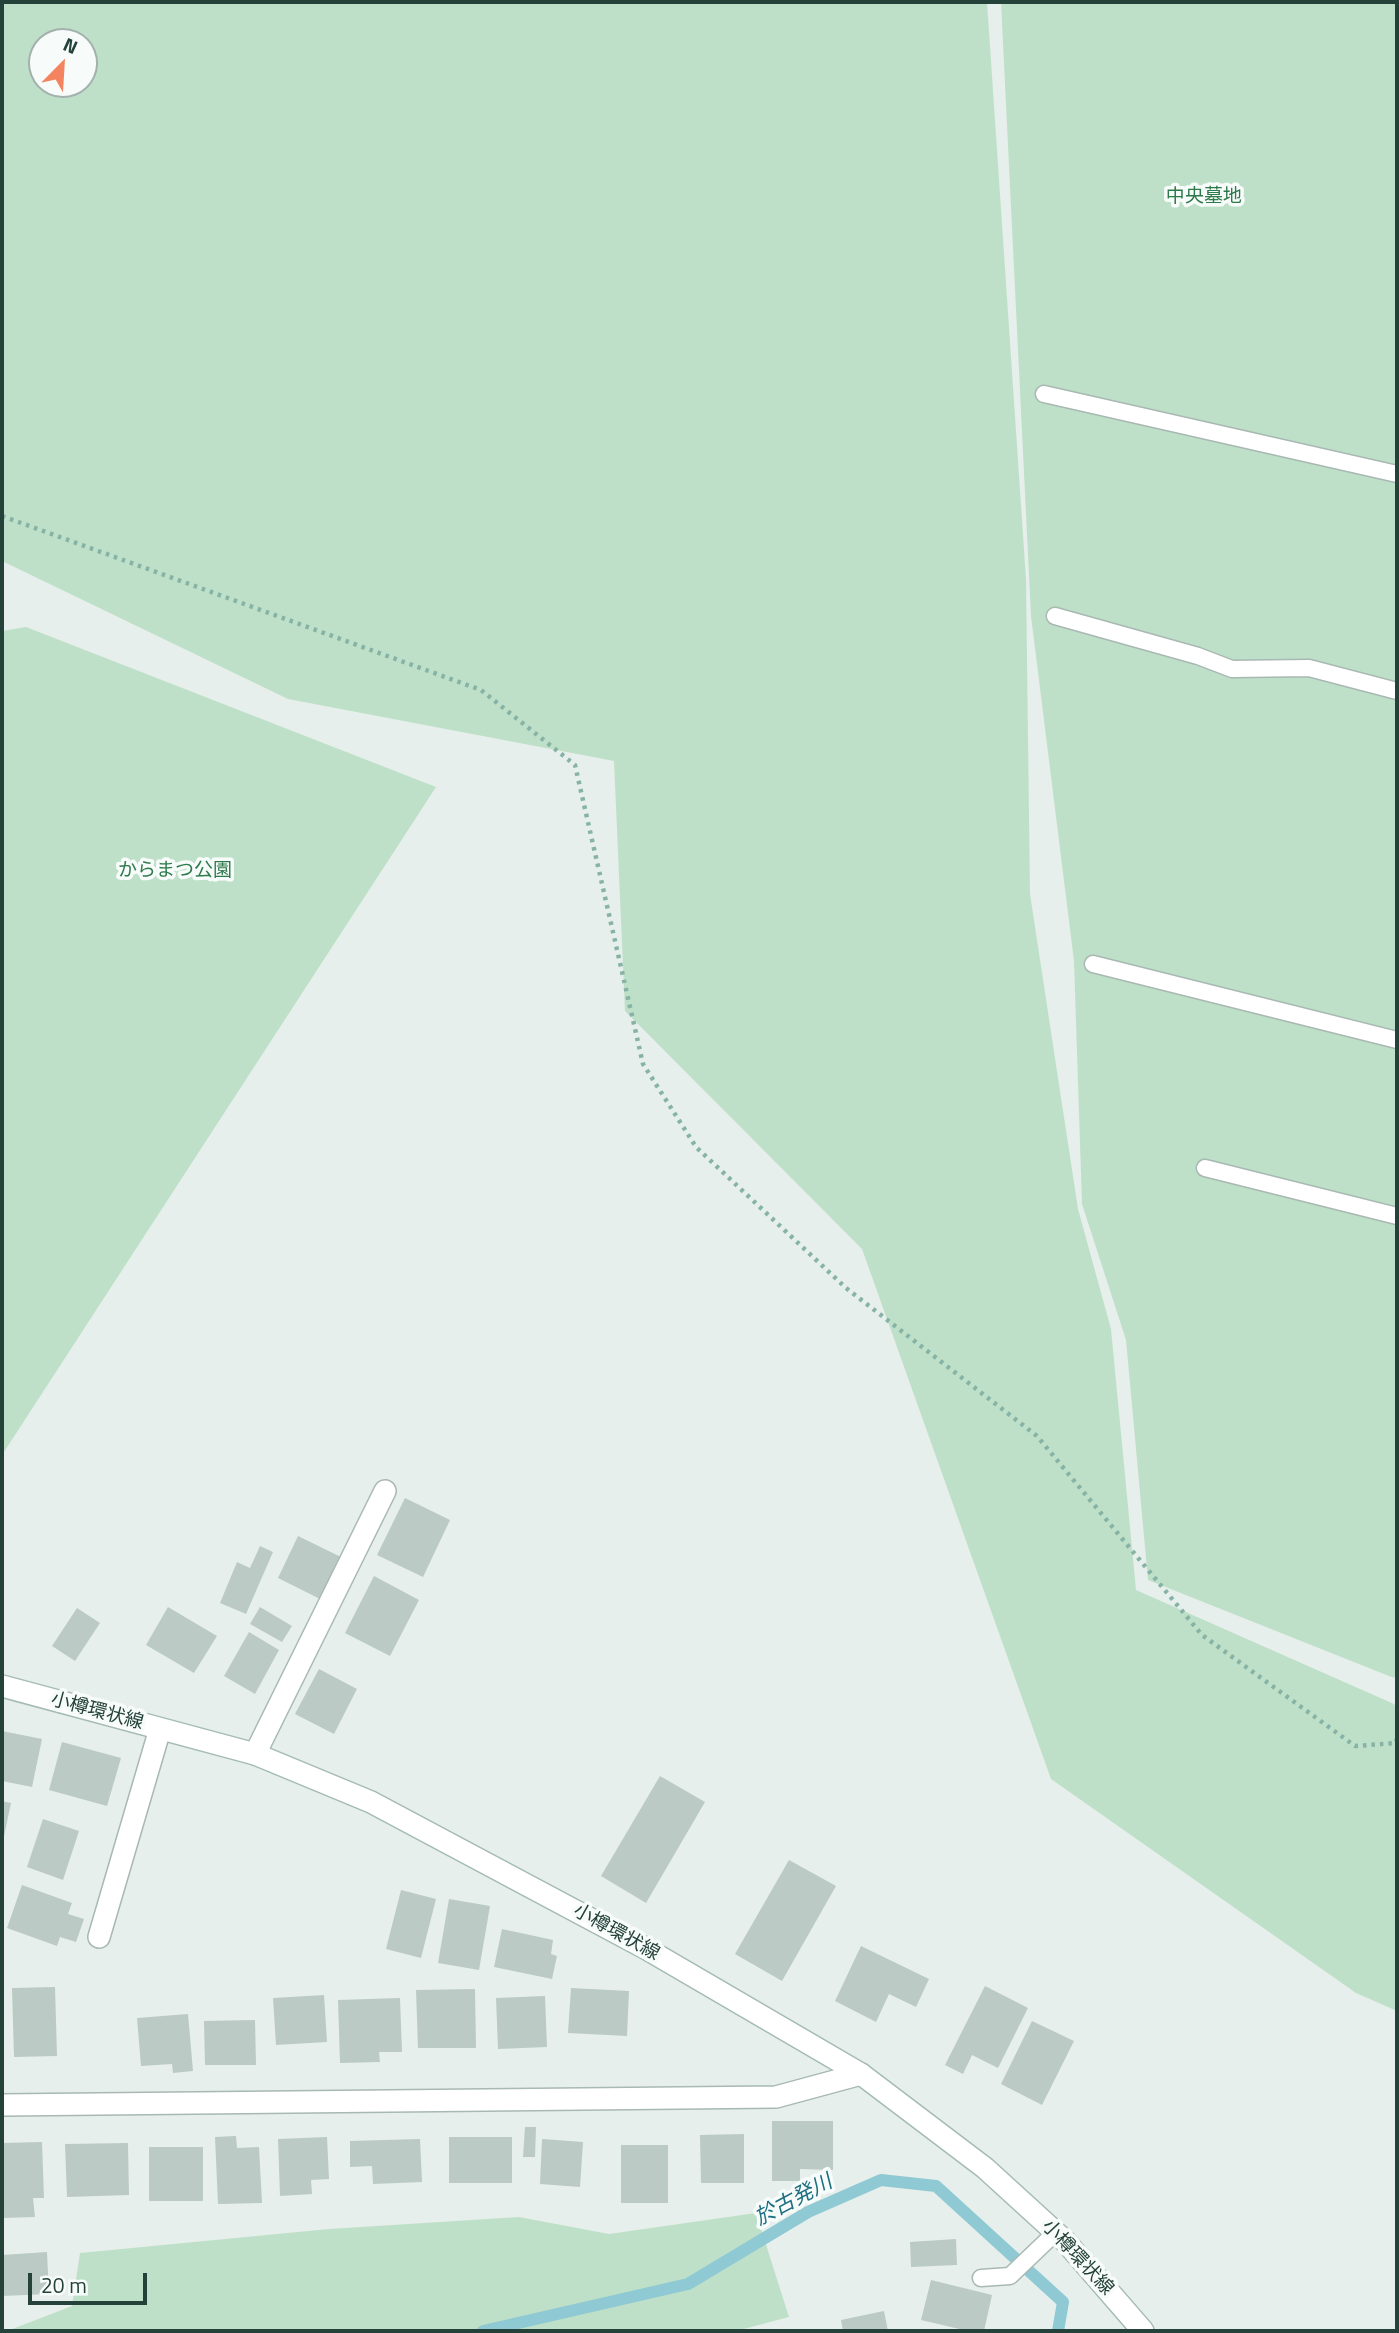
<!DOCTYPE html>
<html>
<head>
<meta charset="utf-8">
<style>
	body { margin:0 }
	#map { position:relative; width:1399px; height:2333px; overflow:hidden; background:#e6efeb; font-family:"Titillium Web",sans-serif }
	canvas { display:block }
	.frame { position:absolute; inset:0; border:4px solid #24423a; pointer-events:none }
	.north { position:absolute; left:28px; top:28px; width:70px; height:70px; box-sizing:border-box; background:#f7fbf9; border:2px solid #a3b1ad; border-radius:50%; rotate:24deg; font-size:19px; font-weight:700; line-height:28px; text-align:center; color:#24423a }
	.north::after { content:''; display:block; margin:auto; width:24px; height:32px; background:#f4845f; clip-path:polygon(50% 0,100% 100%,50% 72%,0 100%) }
	.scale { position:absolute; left:28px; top:2273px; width:119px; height:32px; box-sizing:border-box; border:4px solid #24423a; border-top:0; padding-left:9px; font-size:21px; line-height:24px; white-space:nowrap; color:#24423a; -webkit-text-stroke:5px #f7fbf9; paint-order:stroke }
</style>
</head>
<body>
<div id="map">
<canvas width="1399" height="2333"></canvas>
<div class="frame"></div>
<div class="north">N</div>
<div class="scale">20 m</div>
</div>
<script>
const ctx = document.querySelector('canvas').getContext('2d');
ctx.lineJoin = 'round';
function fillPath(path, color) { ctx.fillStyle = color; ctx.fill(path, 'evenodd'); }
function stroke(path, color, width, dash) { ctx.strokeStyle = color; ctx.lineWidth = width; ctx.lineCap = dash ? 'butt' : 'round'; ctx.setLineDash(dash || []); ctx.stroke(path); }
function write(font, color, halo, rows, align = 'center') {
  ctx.font = font + ' "Titillium Web","Noto Sans JP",sans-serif'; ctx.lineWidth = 7; ctx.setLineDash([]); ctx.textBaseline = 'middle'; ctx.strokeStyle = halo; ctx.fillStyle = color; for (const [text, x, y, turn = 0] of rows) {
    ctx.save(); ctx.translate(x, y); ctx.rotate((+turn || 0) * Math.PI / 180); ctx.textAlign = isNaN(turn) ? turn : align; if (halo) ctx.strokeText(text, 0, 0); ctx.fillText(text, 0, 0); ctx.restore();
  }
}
const green = new Path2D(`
	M2 2H987L1026 579 1030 894 1078 1209 1111 1329 1136 1590 1394 1704 1397 1709V2011L1356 1993 1051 1779 862 1249 625 1011 614 761 288 699 2 561ZM42 42H84V84H42Z
	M1001 2H1397V1672L1394 1678 1148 1580 1126 1340 1082 1204 1074 961 1031 616Z
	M26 627 436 787 2 1455V631Z
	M756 2213 789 2317 736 2331H7L72 2306 80 2253 329 2229 519 2217 609 2234Z`);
const stream = new Path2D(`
	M483 2331 688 2284 808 2212 881 2180 936 2186 1063 2302 1058 2331`);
const building = new Path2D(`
	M405 1498 450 1520 423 1577 377 1555Z
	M298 1536 341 1557 320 1599 278 1578Z
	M260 1546 273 1552 246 1614 220 1603 237 1562 250 1568Z
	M374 1576 419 1600 390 1656 345 1633Z
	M168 1607 217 1636 194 1673 146 1645Z
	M260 1607 292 1626 282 1642 250 1624Z
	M77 1608 100 1623 75 1661 52 1646Z
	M249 1632 279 1650 255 1694 224 1676Z
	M319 1669 357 1689 334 1734 295 1714Z
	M2 1731 42 1739 32 1787 2 1781Z
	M62 1742 121 1758 107 1806 49 1790Z
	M660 1776 705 1802 646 1903 601 1876Z
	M2 1801 11 1803 3 1841H2Z
	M43 1819 79 1831 63 1880 27 1867Z
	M789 1860 836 1886 782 1981 735 1954Z
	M22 1885 72 1903 68 1914 84 1919 76 1942 60 1937 57 1946 7 1928Z
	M401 1890 436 1899 421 1958 386 1949Z
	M449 1899 490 1906 479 1970 438 1963Z
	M502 1929 553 1940 551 1954 557 1956 552 1979 494 1967Z
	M861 1946 929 1979 916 2007 889 1994 876 2022 835 2001Z
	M985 1986 1028 2008 998 2068 972 2055 963 2074 945 2065Z
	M55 1987 57 2056 14 2057 12 1988Z
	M571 1988 629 1991 627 2036 568 2033Z
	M475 1989 476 2048H418L416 1990Z
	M324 1995 327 2042 276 2045 273 1998Z
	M545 1996 547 2047 498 2049 496 1998Z
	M400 1998 402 2052H379L380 2062 340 2063 338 2000Z
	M188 2014 193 2071 173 2073 172 2064 141 2066 137 2018Z
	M255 2020 256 2065H205L204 2021Z
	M1032 2021 1074 2041 1042 2105 1001 2084Z
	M772 2121H833V2170L800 2169V2181H772Z
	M525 2127H536L535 2157H523Z
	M744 2134V2183H701L700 2135Z
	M236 2136 237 2148 259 2147 262 2203 218 2204 215 2137Z
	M327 2137 329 2179 311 2180 312 2194 280 2196 278 2139Z
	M449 2137H512V2183H449Z
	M420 2139 422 2182 373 2184 372 2166 350 2167V2141Z
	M542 2139 583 2142 580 2187 540 2184Z
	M42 2142 44 2198H33L35 2217 2 2218V2143Z
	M128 2143 129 2195 67 2197 65 2144Z
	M621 2145H668V2203H621Z
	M149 2147H203V2201H149Z
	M956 2239 957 2265 911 2267 910 2242Z
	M47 2252 49 2294 2 2296V2255Z
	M931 2280 992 2295 984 2331H968L921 2320Z
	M884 2311 888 2331H843L841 2320Z`);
const path = new Path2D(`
	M2 516 481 690 575 765 643 1064 696 1147 846 1288 1037 1436 1202 1635 1355 1746 1395 1743 1397 1739`);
const lane = new Path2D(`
	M1044 394 1397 474
	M1055 616 1198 656 1232 669 1309 668 1397 691
	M1093 964 1397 1040
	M1205 1168 1397 1216
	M981 2278 1010 2276 1055 2233`);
const street = new Path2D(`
	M255 1754 385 1491
	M99 1937 160 1729
	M2 2105 776 2097 861 2074`);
const secondary = new Path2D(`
	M2 1686 255 1754 371 1802 645 1948 861 2074 985 2168 1065 2241 1143 2331`);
const parkNames = [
	["中央墓地",1204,197],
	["からまつ公園",175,871]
];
const streetNames = [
	["小樽環状線",97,1712,15],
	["小樽環状線",616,1933,29],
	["小樽環状線",1077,2258,47]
];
const waterNames = [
	["於古発川",794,2201,-28]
];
fillPath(green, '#bfe0c8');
stroke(stream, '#8ec9d4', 12);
fillPath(building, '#bbcac4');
stroke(lane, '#a8b8b2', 19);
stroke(street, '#a8b8b2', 24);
stroke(secondary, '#a4bbb3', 24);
stroke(path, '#86b3a5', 4.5, [3.5, 5]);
stroke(lane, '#fff', 16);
stroke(street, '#fff', 21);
stroke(secondary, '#fff', 21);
write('19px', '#2d7a4b', '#f7fbf9', parkNames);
write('19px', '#24423a', '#f7fbf9', streetNames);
write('italic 21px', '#1c6f80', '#f7fbf9', waterNames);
</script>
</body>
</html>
